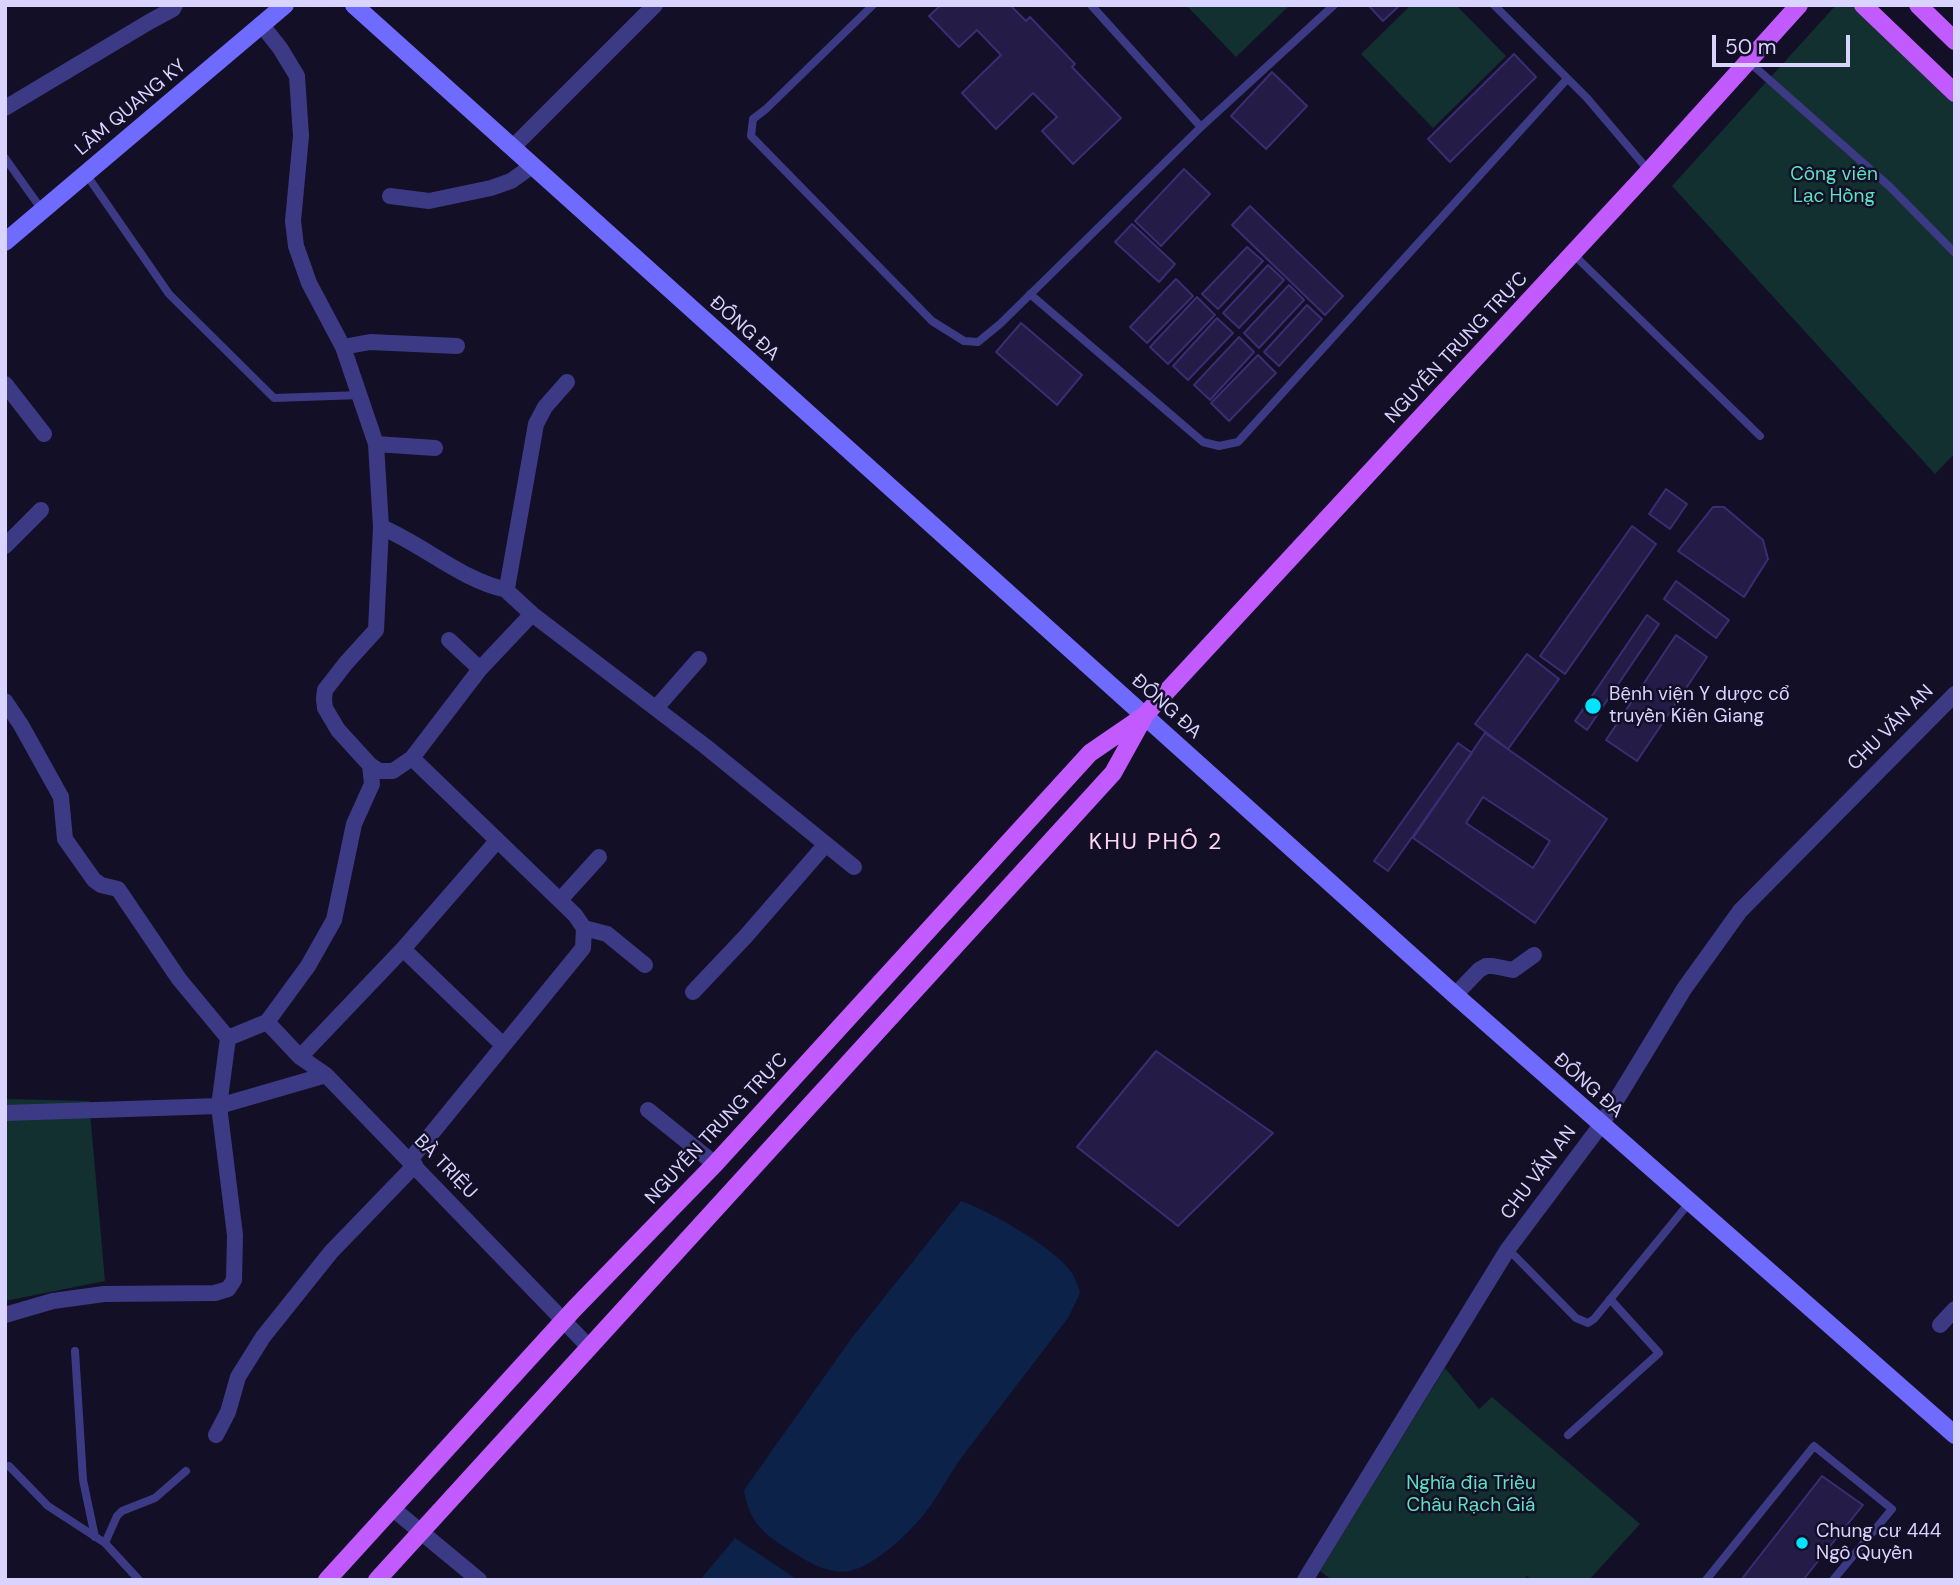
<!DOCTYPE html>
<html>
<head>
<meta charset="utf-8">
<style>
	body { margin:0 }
	#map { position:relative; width:1960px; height:1585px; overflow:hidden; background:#130f26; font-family:"DM Sans",sans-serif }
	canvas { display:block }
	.frame { position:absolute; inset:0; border:7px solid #d9d4ff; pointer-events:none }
	.scale { position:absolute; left:1712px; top:35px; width:138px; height:32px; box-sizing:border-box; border:4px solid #d9d4ff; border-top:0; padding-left:9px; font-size:21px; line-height:24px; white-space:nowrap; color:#d9d4ff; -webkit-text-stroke:5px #130f26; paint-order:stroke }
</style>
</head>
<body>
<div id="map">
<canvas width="1960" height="1585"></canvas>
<div class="frame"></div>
<div class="scale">50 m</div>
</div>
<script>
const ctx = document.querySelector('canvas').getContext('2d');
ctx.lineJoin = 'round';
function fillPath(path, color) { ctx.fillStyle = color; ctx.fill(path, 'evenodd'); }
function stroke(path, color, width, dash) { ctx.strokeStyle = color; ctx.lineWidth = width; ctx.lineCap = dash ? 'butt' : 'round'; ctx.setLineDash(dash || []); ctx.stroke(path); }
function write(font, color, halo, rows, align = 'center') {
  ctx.font = font + ' "DM Sans",sans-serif'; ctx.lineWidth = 5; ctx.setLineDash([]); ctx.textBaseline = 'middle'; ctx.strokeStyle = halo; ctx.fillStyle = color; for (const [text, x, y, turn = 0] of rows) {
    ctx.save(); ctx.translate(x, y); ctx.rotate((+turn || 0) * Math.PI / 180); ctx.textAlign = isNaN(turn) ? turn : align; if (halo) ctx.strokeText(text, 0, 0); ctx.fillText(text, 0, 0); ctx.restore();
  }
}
const green = new Path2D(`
	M1186 5H1290L1236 57Z
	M1411 5H1456L1506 56 1433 128 1361 54Z
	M1836 5H1863L1955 94V453L1935 474 1672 186Z
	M5 1099 89 1101 105 1281 5 1301Z
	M1445 1368 1479 1409 1492 1397 1640 1524 1589 1580H1532L1527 1576 1523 1580H1332L1320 1571Z`);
const water = new Path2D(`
	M961 1201C991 1212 1054 1247 1072 1273 1076 1279 1078 1286 1080 1293L1068 1318C1034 1363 999 1408 965 1453 953 1468 944 1486 933 1502 917 1526 881 1562 853 1570 833 1576 811 1564 794 1553 765 1534 750 1526 744 1490L851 1339Z
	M735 1538 798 1580H700Z`);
const building = new Path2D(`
	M941 5H1010L1026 21 1030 17 1075 64 1072 67 1121 118 1073 164 1042 131 1057 117 1033 93 996 129 962 93 1001 55 977 30 959 47 929 16Z
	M1368 5H1400L1383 21Z
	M1514 54 1536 77 1450 162 1428 139Z
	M1272 72 1307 106 1266 149 1231 116Z
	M1184 169 1210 194 1161 246 1135 221Z
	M1250 206 1343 296 1325 315 1232 225Z
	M1132 224 1175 264 1159 282 1115 242Z
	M1247 247 1263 261 1218 309 1202 294Z
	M1268 265 1284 280 1239 328 1223 313Z
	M1176 279 1193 296 1147 343 1130 327Z
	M1289 285 1304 300 1259 348 1244 333Z
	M1197 297 1215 315 1168 364 1150 347Z
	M1307 305 1322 319 1279 366 1264 352Z
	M1217 318 1233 333 1188 380 1173 366Z
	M1021 323 1082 375 1057 405 996 352Z
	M1239 337 1254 352 1210 400 1194 385Z
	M1258 355 1276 373 1229 421 1211 403Z
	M1666 489 1687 504 1670 529 1649 514Z
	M1713 507H1724L1763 540 1768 559 1744 597 1678 551Z
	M1632 526 1656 544 1565 674 1540 656Z
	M1676 581 1729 620 1716 638 1664 599Z
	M1647 615 1659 624 1587 730 1575 721Z
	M1676 635 1707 657 1637 761 1606 740Z
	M1527 654 1559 679 1508 749 1475 724Z
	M1485 733 1607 819 1535 923 1413 838ZM1483 797 1550 841 1533 868 1466 823Z
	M1458 743 1472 753 1388 871 1374 861Z
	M1156 1051 1273 1133 1178 1226 1077 1147Z
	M1822 1476 1863 1505 1803 1580H1741Z`);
const lane = new Path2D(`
	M873 5 766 109 753 119 751 136 932 321 964 341 978 342 1000 324 1201 127 1334 5
	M1091 5 1201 127
	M1494 5 1587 98 1649 171
	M1748 61 1889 186 1955 253
	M5 158 42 210
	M86 174 169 294 274 398 361 395
	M1573 254 1760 436
	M1030 294 1203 442 1219 446 1238 442 1567 79
	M1508 1249 1576 1318 1588 1323 1594 1319 1689 1203
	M75 1351 83 1480 95 1537
	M1568 1435 1659 1353 1610 1299
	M5 1466H9L48 1506 105 1543 139 1580
	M105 1543 117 1516 122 1511 155 1498 186 1471
	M1706 1580 1814 1446 1892 1509 1833 1580`);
const street = new Path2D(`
	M5 108 149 22 173 9 175 5
	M512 148 655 5
	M390 196 429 201 491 188 511 181 532 166
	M343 347 370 342 457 346
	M567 382 545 407 536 424 507 588 508 592 532 614 705 746 854 867
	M5 384 44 434
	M376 444 435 448
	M381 527C424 545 461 580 507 590
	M5 546 41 510
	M449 640 480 669
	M5 701 21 725 61 797 65 839 94 880 101 885 118 889 179 979 228 1038
	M656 708 699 659
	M370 765 379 771H393L412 758 480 669 532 614
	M560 900 599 857
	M584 928 607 934 645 965
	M403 949 503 1045
	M693 992 746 936 826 844
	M1455 995 1479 970 1486 966H1493L1513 970 1534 955
	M267 1022 300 1057 326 1075 589 1347
	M300 1057 403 949 497 841
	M648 1110 715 1164
	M5 1113 219 1106 326 1075
	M410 1160 583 948 584 928 575 915 412 758
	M5 1315 53 1301 104 1294 215 1293 228 1289 234 1280 235 1235 219 1106 228 1038 267 1022 308 966 334 920 354 824 372 784 370 765 338 730 325 708 324 699 325 690 346 663 376 630 381 527 376 444 343 347 309 283 296 246 293 221 301 136 297 76 280 48 261 24
	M1940 1325 1955 1309
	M216 1435 228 1412 238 1377 263 1337 331 1252 415 1165
	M392 1508 479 1580
	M1305 1580 1508 1249 1601 1125 1684 989 1740 911 1955 694`);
const secondary = new Path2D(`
	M354 5 1455 995 1955 1435
	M5 242 285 5`);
const primary = new Path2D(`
	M1863 5 1955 93
	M1918 5 1955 41
	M327 1580 574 1309 715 1164 1090 753 1144 716 1649 171 1799 5
	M377 1580 1113 773 1143 719`);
const markers = [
	[1593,706,9,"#00e5ff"],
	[1802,1543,7,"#00e5ff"]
];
const streetNames = [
	["LÂM QUANG KY",131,108,-40],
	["ĐỐNG ĐA",744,329,42],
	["NGUYỄN TRUNG TRỰC",1457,348,-47],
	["ĐỐNG ĐA",1166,707,42],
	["CHU VĂN AN",1891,728,-45],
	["ĐỐNG ĐA",1588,1086,42],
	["NGUYỄN TRUNG TRỰC",717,1129,-47],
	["BÀ TRIỆU",445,1167,46],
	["CHU VĂN AN",1539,1173,-53]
];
const parkNames = [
	["Công viên",1834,175],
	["Lạc Hồng",1834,197],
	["Nghĩa địa Triều",1471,1484],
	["Châu Rạch Giá",1471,1506]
];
const poiNames = [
	["Bệnh viện Y dược cổ",1609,695],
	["truyền Kiên Giang",1609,717],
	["Chung cư 444",1816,1532],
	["Ngô Quyền",1816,1554]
];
const quarterNames = [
	["KHU PHỐ 2",1156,843]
];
fillPath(green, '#12302f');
fillPath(water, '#0c2248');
fillPath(building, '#241b47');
stroke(building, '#3b2d73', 2);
stroke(lane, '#3d3a85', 8);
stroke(street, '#3d3a85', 16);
stroke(secondary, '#6f6bff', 18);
stroke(primary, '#c25bff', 18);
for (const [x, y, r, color] of markers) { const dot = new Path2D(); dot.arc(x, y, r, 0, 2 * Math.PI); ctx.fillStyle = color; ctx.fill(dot); stroke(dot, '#130f26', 2.5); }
write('19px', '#d9d4ff', '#130f26', streetNames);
write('19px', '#5fe0c0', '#130f26', parkNames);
write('19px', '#d9d4ff', '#130f26', poiNames, 'left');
ctx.letterSpacing = '2px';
write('23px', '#ffd6f0', '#130f26', quarterNames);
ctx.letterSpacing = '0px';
</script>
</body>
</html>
